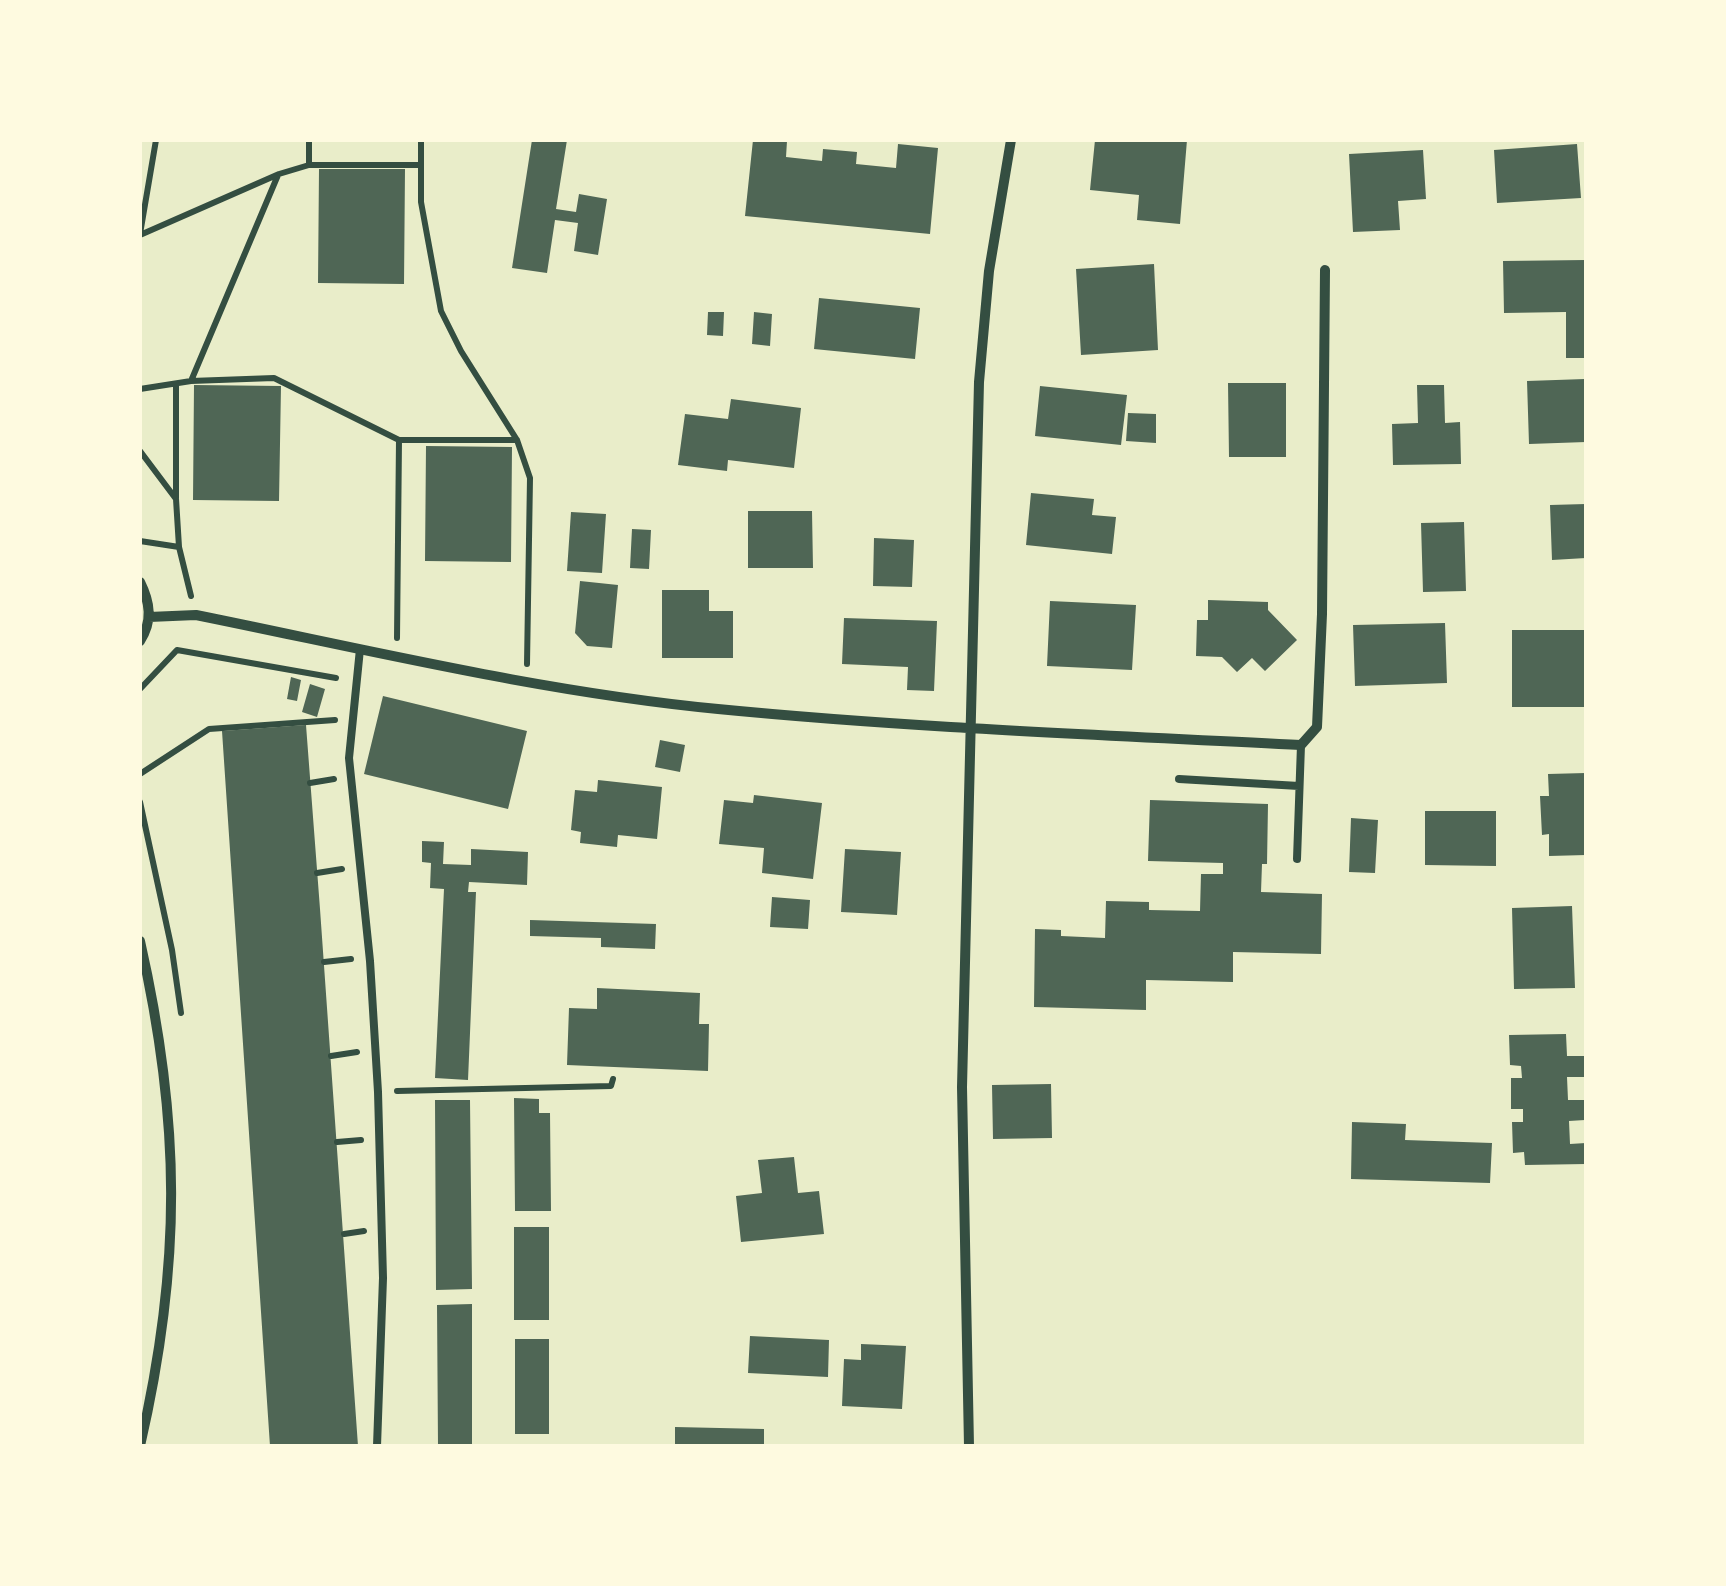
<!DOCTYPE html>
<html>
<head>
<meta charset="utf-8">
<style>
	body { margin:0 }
	#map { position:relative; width:1726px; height:1586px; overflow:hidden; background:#e9edc9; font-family:"DM Sans",sans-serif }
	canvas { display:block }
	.frame { position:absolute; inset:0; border:142px solid #fefae0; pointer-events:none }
</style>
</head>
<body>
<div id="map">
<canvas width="1726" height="1586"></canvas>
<div class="frame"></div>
</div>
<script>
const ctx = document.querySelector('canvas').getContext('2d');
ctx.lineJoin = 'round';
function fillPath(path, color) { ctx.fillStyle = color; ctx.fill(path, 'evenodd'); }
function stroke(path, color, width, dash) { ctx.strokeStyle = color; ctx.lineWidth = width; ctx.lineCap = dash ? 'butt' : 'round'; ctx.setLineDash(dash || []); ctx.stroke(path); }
const building = new Path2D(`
	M532 140H567L556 209 576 212 579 194 607 199 598 255 574 251 578 223 555 220 547 273 512 268Z
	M753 140 787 141 786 157 822 161 823 149 857 152 856 164 896 168 898 144 938 148 930 234 745 216Z
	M1095 140H1187L1180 224 1137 220 1139 195 1090 190Z
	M1577 144 1581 198 1497 203 1494 150Z
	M1423 150 1426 199 1398 201 1400 230 1353 232 1349 154Z
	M319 169H405L404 284 318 283Z
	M1586 260V358H1566V312L1504 313 1503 261Z
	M1154 264 1158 350 1081 355 1076 269Z
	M819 298 920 308 915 359 814 349Z
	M708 312H724L723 336 707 335Z
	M754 312 772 314 770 346 752 344Z
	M1585 379 1586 442 1529 444 1527 381Z
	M1228 383H1286V457H1229Z
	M194 385 281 386 279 501 193 500Z
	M1417 385H1444L1445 423 1460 422 1461 464 1393 465 1392 424 1418 423Z
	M1040 386 1127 395 1121 445 1035 436Z
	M731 399 801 408 794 468 728 460 727 471 678 465 685 414 728 419Z
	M1128 413 1156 414V443L1126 441Z
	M426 446 512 447 511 562 425 561Z
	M1031 493 1094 499 1092 515 1116 517 1112 554 1026 545Z
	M1586 504V558L1552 560 1550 505Z
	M748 511H812L813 568H748Z
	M571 512 606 514 602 573 567 571Z
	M1464 522 1466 591 1423 592 1421 523Z
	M632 529 651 530 649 569 630 568Z
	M874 538 914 540 912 587 873 586Z
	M580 581 618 585 612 648 587 646 575 633Z
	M662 590H709V611H733V658H662Z
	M1208 600 1268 602V610L1297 640 1265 671 1252 658 1237 672 1222 657 1196 656 1197 620H1208Z
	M1050 601 1136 605 1132 670 1047 666Z
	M844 618 937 621 934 691 907 690 908 667 842 664Z
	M1445 623 1447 683 1355 686 1353 625Z
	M1512 630H1586V707H1512Z
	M291 677 301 680 297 701 287 699Z
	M310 684 325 689 317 717 302 712Z
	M383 696 527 731 508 809 364 774Z
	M306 725 320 909 358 1446H270L222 731Z
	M660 740 685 745 680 772 655 767Z
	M1586 773V855L1549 856V834L1542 835 1540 796H1549L1548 774Z
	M598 780 662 787 657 839 618 835 617 847 580 843 581 832 571 830 575 790 597 792Z
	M754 795 822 803 813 879 762 873 764 848 719 844 724 800 753 803Z
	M1150 800 1268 804 1267 864H1262L1261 892 1322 894 1321 954 1233 952V982L1146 980V1010L1034 1007 1035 929 1061 930V936L1105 938 1106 901 1149 902V910L1200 911 1201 874H1223V863L1148 861Z
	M1425 811H1496V866L1425 865Z
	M1351 818 1378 820 1375 873 1349 872Z
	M422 841 444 842 443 864 471 865V849L528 852 527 885 469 882 468 892H476L468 1080 435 1078 444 889 430 888 431 863 422 862Z
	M845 849 901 852 897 915 841 912Z
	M772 897 810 900 808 929 770 927Z
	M1572 906 1575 988 1514 989 1512 908Z
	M530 920 656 924 655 949 601 947V938L530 936Z
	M597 988 700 993 699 1024H709L708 1071 567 1065 569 1008 597 1009Z
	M1566 1034 1567 1056H1584V1077H1567L1568 1100H1585V1120L1569 1121 1570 1144 1586 1143V1164L1525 1165 1524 1152 1513 1153 1512 1122H1523V1109H1511V1078H1522L1521 1066 1510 1065 1509 1035Z
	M1051 1084 1052 1138 993 1139 992 1085Z
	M514 1098 539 1099V1113H550L551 1211H515Z
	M435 1100H470L472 1289 436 1290Z
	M1352 1122 1406 1124 1405 1140 1492 1143 1490 1183 1351 1179Z
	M794 1157 798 1193 819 1191 824 1234 741 1242 736 1196 762 1193 758 1160Z
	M514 1227H549V1320H514Z
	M472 1304V1446H438L437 1305Z
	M750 1336 829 1340 828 1377 748 1373Z
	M515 1339H549V1434H515Z
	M861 1344 906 1346 902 1409 842 1406 844 1359 861 1360Z
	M675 1427 764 1429V1446H675Z`);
const path = new Path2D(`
	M421 140V202L441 311 461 351 517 440 530 478 527 664
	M309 165V140
	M140 234 156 140
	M140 235 279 174 309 165H421
	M191 381 278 175
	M140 389 191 381 274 378 399 440H517
	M140 451 176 499 179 547 191 596
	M176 498V386
	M140 541 179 547
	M397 638 399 440
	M140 689 177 650 336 678
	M140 774 209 729 335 720
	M310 783 334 779
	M140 802 172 950 181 1013
	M317 873 342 869
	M324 962 351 959
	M331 1056 357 1052
	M397 1091 611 1086 613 1079
	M337 1142 361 1140
	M344 1234 364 1231`);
const service = new Path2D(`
	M360 649 349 758 370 961 378 1092 383 1278 377 1446
	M1179 779 1299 786
	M1297 859 1301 745`);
const minor = new Path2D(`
	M140 582C150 602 153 621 140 641
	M149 617 196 615C369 650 542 692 718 709 912 728 1107 735 1301 745L1317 727 1322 614 1325 270
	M140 941C181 1122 182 1264 140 1446
	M969 1446 962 1087 979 382 989 271 1011 140`);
fillPath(building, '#4f6655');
stroke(path, '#344e41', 6);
stroke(service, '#344e41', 8);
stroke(minor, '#344e41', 10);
</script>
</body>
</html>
